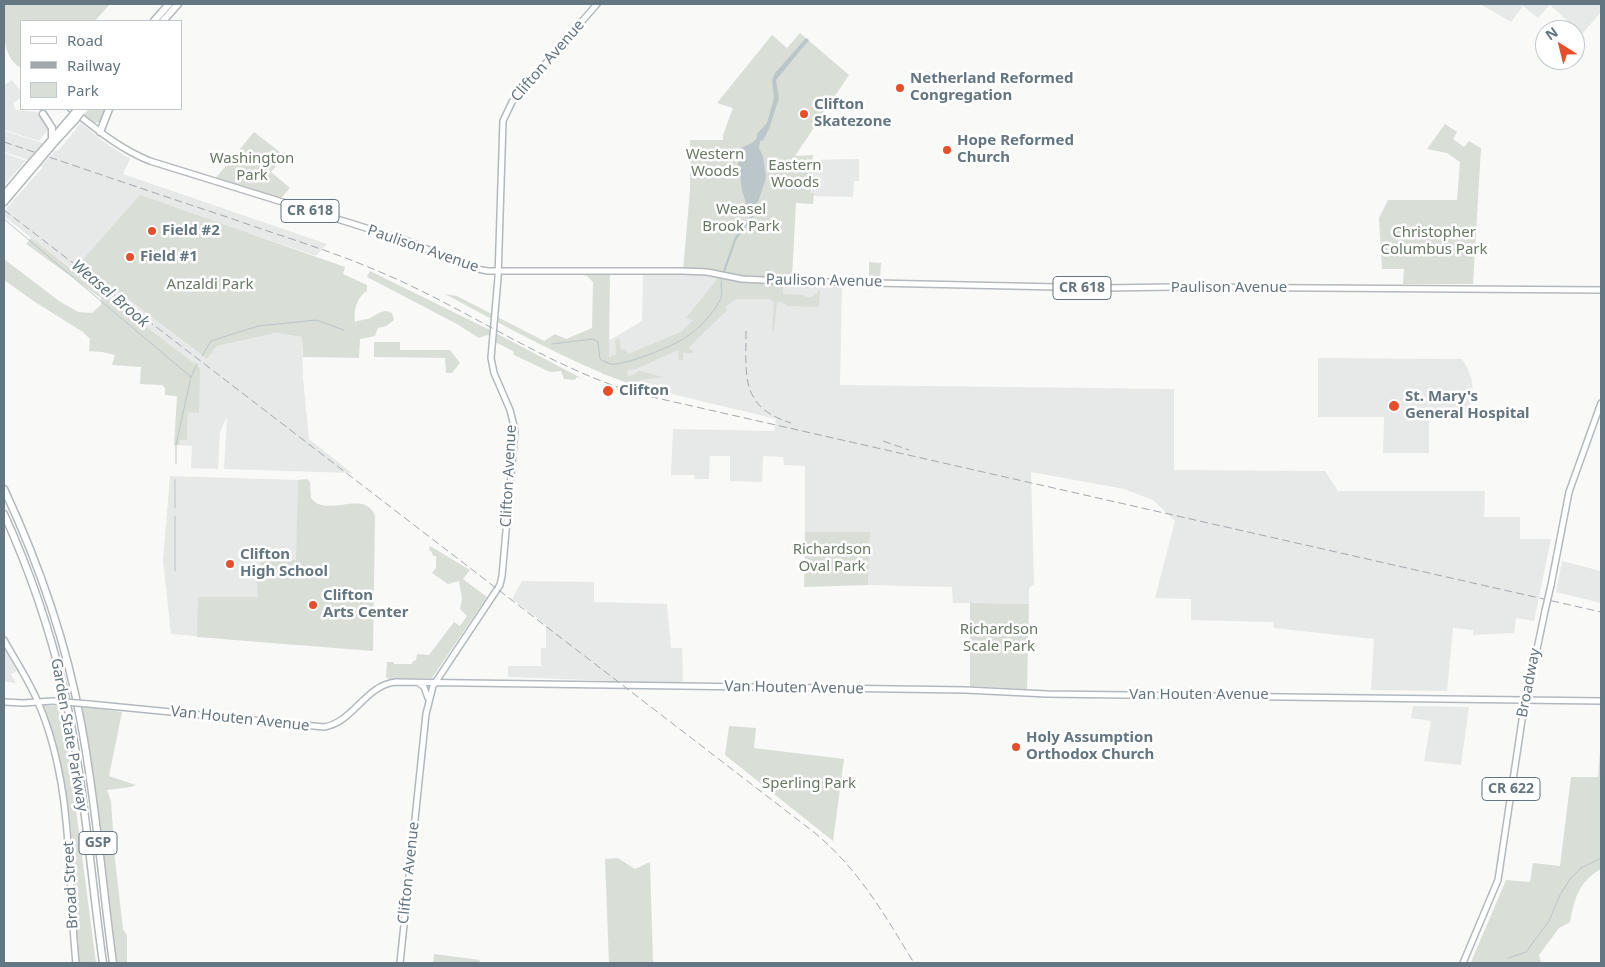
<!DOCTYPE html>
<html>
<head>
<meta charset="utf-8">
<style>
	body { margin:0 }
	#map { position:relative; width:1605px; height:967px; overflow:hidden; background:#f9f9f7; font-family:"Noto Sans",sans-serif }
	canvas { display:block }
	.frame { position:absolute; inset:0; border:5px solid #647682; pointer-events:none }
	.legend { position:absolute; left:20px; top:20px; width:162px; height:90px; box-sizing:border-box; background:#fff; border:1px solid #c1c8cd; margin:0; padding:6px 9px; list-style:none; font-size:15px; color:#647682 }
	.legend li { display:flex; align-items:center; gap:10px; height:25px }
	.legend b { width:25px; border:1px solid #c1c8cd }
	.north { position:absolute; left:1535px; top:20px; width:50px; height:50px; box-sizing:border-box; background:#fff; border:1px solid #c1c8cd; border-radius:50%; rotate:324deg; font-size:14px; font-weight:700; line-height:20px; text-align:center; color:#647682 }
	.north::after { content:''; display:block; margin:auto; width:18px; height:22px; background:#e74e29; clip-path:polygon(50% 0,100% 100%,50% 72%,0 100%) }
</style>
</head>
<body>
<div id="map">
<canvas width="1605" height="967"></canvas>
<div class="frame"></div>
<ul class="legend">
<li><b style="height:6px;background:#fff"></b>Road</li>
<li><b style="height:6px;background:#a1a9af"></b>Railway</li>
<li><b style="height:14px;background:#d9ded6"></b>Park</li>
</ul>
<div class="north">N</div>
</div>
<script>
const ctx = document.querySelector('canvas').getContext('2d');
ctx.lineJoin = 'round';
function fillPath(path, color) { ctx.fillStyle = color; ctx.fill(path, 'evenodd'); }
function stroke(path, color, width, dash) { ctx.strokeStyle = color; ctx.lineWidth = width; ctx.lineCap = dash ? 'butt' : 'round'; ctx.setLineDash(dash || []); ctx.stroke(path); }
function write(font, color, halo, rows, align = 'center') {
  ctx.font = font + ' "Noto Sans",sans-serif'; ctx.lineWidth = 5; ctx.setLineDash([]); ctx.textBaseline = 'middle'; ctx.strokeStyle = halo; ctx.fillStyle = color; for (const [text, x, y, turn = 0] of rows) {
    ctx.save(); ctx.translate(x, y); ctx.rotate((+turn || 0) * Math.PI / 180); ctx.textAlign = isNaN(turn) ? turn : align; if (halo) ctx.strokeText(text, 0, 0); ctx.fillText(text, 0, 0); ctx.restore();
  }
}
const built = new Path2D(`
	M1480 4H1601V12L1582 34 1550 5 1538 18 1523 6 1511 22Z
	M12 80 21 91V98L13 103 16 110 37 112 47 125 48 130 39 141 4 130V85Z
	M81 123 104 142 130 159 123 174 327 244 316 256 249 233 79 264 119 292 207 359 217 346 276 333 302 337 303 378 309 439 352 473 224 469 227 417 220 432 218 469 191 468 192 446 179 445V440H187L188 412H199V368L58 258 57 259 4 216V211L43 167 41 166 56 150 58 151Z
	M4 131 43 143 28 160 4 152Z
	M4 153 26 161 4 185Z
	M859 159V181H854L853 197 814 196V194H811L813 160Z
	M643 273H700L717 277 715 281 737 286 842 287 840 385 1174 389V470L1325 471 1338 491H1485L1484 517H1520V539H1551L1534 621 1516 618 1514 633 1473 635V630L1453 628 1447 691 1371 690 1374 639 1274 628 1273 622 1191 620V599L1155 598 1175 521 1153 500 1124 489 1031 472 1034 584 1029 588V604L953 603 952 587 868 585 870 532H805V466L784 465 783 457 763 456 762 482 730 481V456H710L709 479H695L694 475H671L673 429 774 431 776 419 643 387 602 374 609 356 608 341 642 321Z
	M1318 358 1462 359 1468 369 1472 381 1473 393 1472 401 1462 418 1429 419V453H1383L1384 417H1318Z
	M170 476 298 480 295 645 171 634 163 560Z
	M1562 561 1601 571V603L1556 592Z
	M522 581 594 582V602L667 604 671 648H682L683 682H640L508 677V666H541V648H546V625L512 599Z
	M4 648 17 671 11 674 16 683 5 682Z
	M1413 706 1469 707 1461 765 1424 761 1431 721 1411 718Z`);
const green = new Path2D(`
	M4 4H110L95 21H21V68C0 56 4 26 4 4Z
	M800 33 849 75 795 156 813 155 811 193H814L813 204 796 203 792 277 747 279 783 284V294L804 295 806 297H812L820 290 819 307 788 306 781 302H777L774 331H772L774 302 769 299H736L725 307 727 310 689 347 694 353H683V360H679L678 350 636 369 628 370 627 376 633 375 639 371 663 377 640 380 632 385C567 361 507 327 445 294L457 296 544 341 555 334 566 339 592 328 593 282 587 276 572 271 610 270 609 357 616 355 615 341 619 338 621 350 625 349 628 354 681 332 693 320 686 318 715 282 717 275 683 271 690 190V140H723V135L733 108 717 103 772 35 787 48Z
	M89 109H106L101 122 94 123 83 115Z
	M1445 124 1457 132 1453 139 1464 147 1469 141 1481 148 1473 284H1403L1404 269H1382L1379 218 1388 200H1457L1460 162 1447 153 1427 149Z
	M254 132 285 156 271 172 290 188 281 198 215 179Z
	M140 195 345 267 343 274 367 285V291C357 297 353 310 355 322 359 320 364 320 368 319 377 315 382 308 392 313L394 320 386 326 378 328 375 336 360 339 359 358 303 357 302 337 276 333 217 346 207 359 119 292 79 264Z
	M31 238 200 368 199 413 188 412 187 440H180L179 445H174L177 396 165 395V388L162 385 140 384 141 367 112 365 115 355 102 352 89 351 90 339 83 332 35 302 4 280V259L59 301 78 312 92 313 101 305V298L26 244Z
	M869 262 881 263 880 279H869Z
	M370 271 492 331 583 379 577 377 575 380 564 379 561 371 550 372 514 355 513 351 497 343 491 342V336L487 335 479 338 457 324 367 277Z
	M374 342H400V350H450L460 363 452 373H446L445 358 374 357Z
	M307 479 310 482 311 498C326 519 365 488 375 516L373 651 197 637 198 597H258L257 580 261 579 260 562 296 560 298 480Z
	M805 532H870L868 585 804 587Z
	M430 546 470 570 463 579 487 597 432 678 389 679 386 677 387 662H394V664H412L413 661 416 660 417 654 429 655 454 622 460 626 467 616 460 609 462 599 459 581 448 584 432 573 436 568V556H433L432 552 429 550Z
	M970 603 1029 604 1027 689 970 686Z
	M44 705 59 706 70 764 96 963H78L75 925 74 865 70 822 63 772 55 743 44 712Z
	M80 706 122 712 109 776 136 785 131 787 107 790 111 801 115 860 123 929 127 935V963H117L101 838Z
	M729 726 756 728 754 748 844 759 833 841 725 755Z
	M1600 751 1601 869C1578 882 1575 898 1570 922L1559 928 1539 955 1541 963H1484L1471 962 1506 880 1530 882 1533 863 1560 866 1571 777H1598Z
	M618 858 635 869 650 862 653 963H609L605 859Z
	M434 954 480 960 479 963H433Z`);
const water = new Path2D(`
	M806 38 809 40 776 80 779 98 769 129 763 140 760 141 759 148 763 157 766 178 753 217 736 240 725 272 723 271 735 237 748 221 750 216 742 190 737 154 741 148 752 143 757 138V134L767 123 774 98 772 80 775 73Z`);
const stream = new Path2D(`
	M4 219 191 377 197 364
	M552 344 593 339 598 342 600 359C603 361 607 363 611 364 624 366 674 346 686 337 699 329 713 314 720 300 724 293 719 287 722 279
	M202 356 211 341 258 326 316 320 344 330
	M176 464V445L191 377
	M175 508V480
	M175 571V516
	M1508 958 1526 952 1549 921 1560 895 1570 879 1581 868 1601 858`);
const secondary = new Path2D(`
	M419 683 424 687 428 698
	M4 702 23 703 52 701
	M89 704 324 727C354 722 365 685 396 682L966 690 1047 694 1601 701
	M400 963 426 714 433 686 500 585 502 576 515 430 510 410 494 373 491 358 498 278 503 121 512 102 597 4`);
const primary = new Path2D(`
	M71 109C96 129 120 149 150 161L405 240C433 250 459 267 488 271H683L707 272 742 279 783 281 1104 288 1173 287 1601 290
	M1551 585 1569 492 1601 403
	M4 640C15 660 28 679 37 700 74 784 67 875 76 963
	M1463 963 1498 880 1522 720 1545 611`);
const highway = new Path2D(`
	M154 21 169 4
	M163 21 178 4
	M43 114 52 128V139
	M100 132 109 109
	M49 143 72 116
	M53 144 76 119
	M4 195 32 162
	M4 202 37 163
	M4 489C39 564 66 641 81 723 96 802 102 883 113 963
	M4 514C29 569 49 627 63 686 84 777 90 871 103 963`);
const rail = new Path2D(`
	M4 142C79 167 154 193 230 218 277 235 326 249 373 269 464 306 545 366 639 394L1601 612
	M4 210 815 833C860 871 884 914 914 963
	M746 331C746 376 740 407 791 423
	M883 441 909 450`);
const secondaryBridge = new Path2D(`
	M52 701 89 704`);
const primaryBridge = new Path2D(`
	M1545 611 1551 585`);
const highwayBridge = new Path2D(`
	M72 116 78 109
	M76 119 81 112
	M32 162 49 143
	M37 163 53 144`);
const markers = [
	[900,88,5,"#e74e29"],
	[804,114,5,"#e74e29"],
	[947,150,5,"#e74e29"],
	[152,231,5,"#e74e29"],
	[130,257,5,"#e74e29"],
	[608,391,6,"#e74e29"],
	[1394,406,6,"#e74e29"],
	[230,564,5,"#e74e29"],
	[313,605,5,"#e74e29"],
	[1016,747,5,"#e74e29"]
];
const shields = [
	[310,211,58],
	[1082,288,58],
	[1511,789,58],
	[98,843,38]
];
const shieldNames = [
	["CR 618",310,211],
	["CR 618",1082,288],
	["CR 622",1511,789],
	["GSP",98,843]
];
const streetNames = [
	["Clifton Avenue",548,61,-49],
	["Paulison Avenue",423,249,19],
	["Paulison Avenue",824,281,1],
	["Paulison Avenue",1229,288],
	["Clifton Avenue",509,476,-87],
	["Broadway",1529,683,-79],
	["Van Houten Avenue",794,688,1],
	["Van Houten Avenue",1199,695],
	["Van Houten Avenue",240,719,6],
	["Garden State Parkway",69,735,80],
	["Clifton Avenue",409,873,-84],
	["Broad Street",71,885,-93]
];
const poiNames = [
	["Netherland Reformed",910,79],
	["Congregation",910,96],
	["Clifton",814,105],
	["Skatezone",814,122],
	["Hope Reformed",957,141],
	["Church",957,158],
	["Field #2",162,231],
	["Field #1",140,257],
	["Clifton",619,391],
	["St. Mary's",1405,397],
	["General Hospital",1405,414],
	["Clifton",240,555],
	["High School",240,572],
	["Clifton",323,596],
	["Arts Center",323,613],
	["Holy Assumption",1026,738],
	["Orthodox Church",1026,755]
];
const parkNames = [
	["Western",715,155],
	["Woods",715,172],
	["Washington",252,159],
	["Park",252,176],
	["Eastern",795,166],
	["Woods",795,183],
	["Weasel",741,210],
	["Brook Park",741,227],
	["Christopher",1434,233],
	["Columbus Park",1434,250],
	["Anzaldi Park",210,285],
	["Richardson",832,550],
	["Oval Park",832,567],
	["Richardson",999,630],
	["Scale Park",999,647],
	["Sperling Park",809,784]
];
const waterNames = [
	["Weasel Brook",110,294,40]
];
fillPath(built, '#e7e8e8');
fillPath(green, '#d9ded6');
fillPath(water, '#bac6ca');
stroke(stream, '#bac6ca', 1);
stroke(secondary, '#b2b9be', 8);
stroke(primary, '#b4b9bd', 8);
stroke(highway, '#b3b8bc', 9);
stroke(secondary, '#fff', 5);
stroke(primary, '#fff', 5);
stroke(highway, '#fff', 6);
stroke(rail, '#a1a9af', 1, [8, 4]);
stroke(secondaryBridge, '#b2b9be', 8, []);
stroke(primaryBridge, '#b4b9bd', 8, []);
stroke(highwayBridge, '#b3b8bc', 9, []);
stroke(secondaryBridge, '#fff', 5);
stroke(primaryBridge, '#fff', 5);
stroke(highwayBridge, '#fff', 6);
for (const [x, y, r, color] of markers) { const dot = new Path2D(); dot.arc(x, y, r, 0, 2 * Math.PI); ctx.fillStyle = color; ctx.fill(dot); stroke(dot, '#fff', 2); }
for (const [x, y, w] of shields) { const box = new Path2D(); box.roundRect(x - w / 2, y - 11.5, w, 23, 4); ctx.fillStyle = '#fff'; ctx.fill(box); stroke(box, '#647682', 1); }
write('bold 14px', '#647682', null, shieldNames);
write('15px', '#647682', '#fff', streetNames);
write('bold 15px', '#647682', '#fff', poiNames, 'left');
write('15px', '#687a63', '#fff', parkNames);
write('italic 16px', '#5e767c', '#fff', waterNames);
</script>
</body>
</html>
